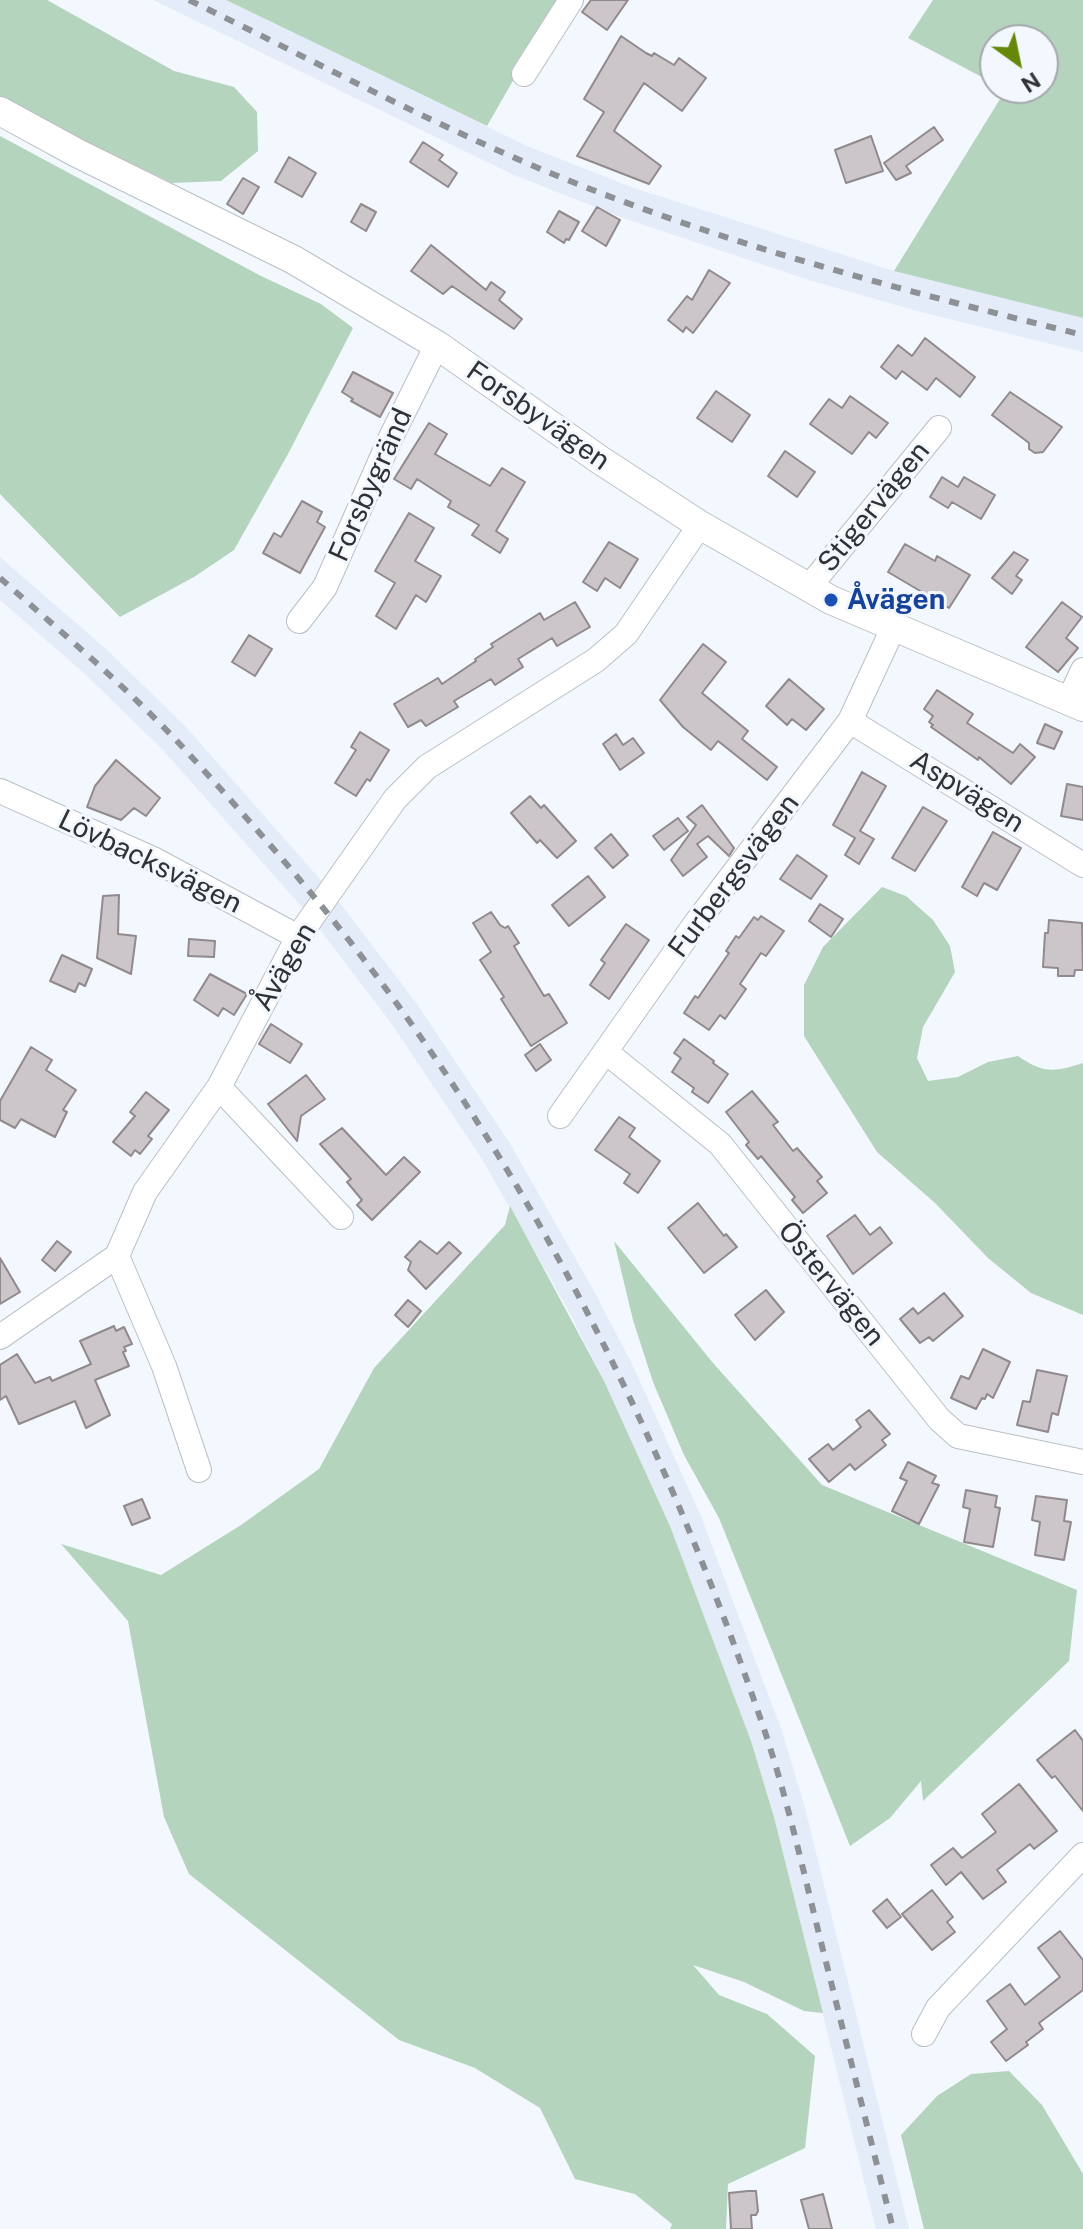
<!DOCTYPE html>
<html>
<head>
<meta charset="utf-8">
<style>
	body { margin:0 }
	#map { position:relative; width:1083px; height:2229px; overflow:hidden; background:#f3f7fe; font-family:"Public Sans",sans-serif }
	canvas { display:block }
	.north { position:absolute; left:979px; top:24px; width:80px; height:80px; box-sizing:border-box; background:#f3f7fe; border:2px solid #a5a8ad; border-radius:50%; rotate:147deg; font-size:22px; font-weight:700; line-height:32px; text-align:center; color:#303234 }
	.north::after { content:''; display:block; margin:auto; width:28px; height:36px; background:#658809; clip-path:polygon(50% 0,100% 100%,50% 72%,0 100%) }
</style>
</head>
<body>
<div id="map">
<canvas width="1083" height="2229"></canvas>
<div class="north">N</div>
</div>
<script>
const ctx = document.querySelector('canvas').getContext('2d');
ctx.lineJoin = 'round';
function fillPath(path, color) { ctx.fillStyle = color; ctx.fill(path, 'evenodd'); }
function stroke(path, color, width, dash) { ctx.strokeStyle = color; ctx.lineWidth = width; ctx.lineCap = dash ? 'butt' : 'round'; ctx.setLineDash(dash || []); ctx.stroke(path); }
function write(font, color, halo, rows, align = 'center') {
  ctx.font = font + ' "Public Sans",sans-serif'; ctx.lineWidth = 6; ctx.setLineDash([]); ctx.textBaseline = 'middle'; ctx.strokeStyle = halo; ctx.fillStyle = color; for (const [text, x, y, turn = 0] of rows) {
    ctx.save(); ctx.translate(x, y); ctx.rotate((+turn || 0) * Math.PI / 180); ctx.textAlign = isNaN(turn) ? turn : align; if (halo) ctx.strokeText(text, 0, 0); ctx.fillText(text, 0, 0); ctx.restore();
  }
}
const built = new Path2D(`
	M153 0H226L527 146 634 188 894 271 1083 318V352L917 311 809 280 623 218 514 175Z
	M0 557 106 649 186 727 333 894 417 1004 509 1142 594 1291 633 1366 700 1514 782 1731 805 1808 909 2229H876L774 1817 751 1741 670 1526 604 1381 566 1306 482 1159 391 1023 309 915 163 750 84 673 0 600Z`);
const green = new Path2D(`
	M0 0H47L174 71 234 87 257 112 258 151 221 181 172 183 73 136 0 97Z
	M226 0H559L487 126Z
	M933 0H1083V318L894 271 1005 91 1002 88H1043V40H995V84L908 38Z
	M0 136 261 276 321 304 353 328 288 454 234 550 194 577 120 617 0 494Z
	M882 887 906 896 933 920 950 946 955 972 923 1027 917 1058 928 1081 958 1077 988 1062 1018 1056C1044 1074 1054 1072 1083 1063V1315L1031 1293 988 1258 935 1203 877 1152 804 1036V985L823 947Z
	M510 1206 604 1381 670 1526 751 1741 774 1817 823 2013 804 2011 744 1982 693 1965 719 1995 767 2014 815 2056 805 2148 728 2184 726 2229H670L672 2224 635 2194 575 2179 540 2108 475 2068 399 2040 189 1874 164 1817 128 1621 61 1544 161 1575 241 1525 319 1469 374 1368 505 1225Z
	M614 1241 713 1363 822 1485 1077 1590 1069 1661 923 1801 921 1781 890 1818 850 1846 719 1518 684 1455 653 1382 633 1320Z
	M1009 2071 1042 2105 1083 2174V2229H924L901 2135 937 2096 971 2074Z`);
const building = new Path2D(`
	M591 0H628L607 30 582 12Z
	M621 36 646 53 652 56 654 53 674 65 679 58 706 78 682 111 644 83 618 124 614 131 661 166 649 184 577 156 604 112 584 99Z
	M934 127 943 140 906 166 911 173 896 180 884 163Z
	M871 136 883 171 846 183 835 150Z
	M423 142 443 155 439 160 457 173 448 187 410 162Z
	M289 157 316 173 302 197 275 182Z
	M243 178 259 187 243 214 227 204Z
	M361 204 376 212 366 231 351 222Z
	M597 207 620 220 606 246 582 231Z
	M559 211 579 222 569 240 566 239 564 243 547 232Z
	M431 245 486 290 491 282 505 292 499 300 522 319 514 329 452 286 443 294 411 271Z
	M709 270 730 283 693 333 686 327 683 332 668 320 687 296 692 300Z
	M925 338 975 377 960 397 936 378 927 390 902 371 896 379 881 367 898 345 912 356Z
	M353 372 393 393 380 417 351 401 353 399 342 392Z
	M716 391 750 415 732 442 697 418Z
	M1010 392 1062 427 1043 452 1035 453 1029 449V443L992 415Z
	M850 396 888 423 876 438 869 432 852 454 810 424 829 399 842 408Z
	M429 423 447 434 435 454 490 486 502 468 525 482 496 531 508 539 500 553 472 535 479 525 448 507 451 501 417 479 411 489 394 479Z
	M785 451 815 472 797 497 768 476Z
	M942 477 958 487 964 477 995 495 981 519 952 502 948 508 930 497Z
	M302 501 322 512 317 522 325 527 300 573 263 553 274 533 281 537Z
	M409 513 434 528 415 561 441 576 426 602 416 595 396 629 376 616 395 583 375 571Z
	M609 542 638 559 620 588 605 578 597 591 583 582Z
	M905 544 935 561 937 556 970 575 949 608 888 572Z
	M1014 552 1028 560 1016 576 1022 580 1012 594 992 578Z
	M575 602 590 627 557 646 552 638 518 659 523 667 495 685 491 679 454 701 458 707 426 726 421 720 408 727 394 704 438 678 442 684 476 661 475 659 493 647 491 644 540 613 544 620Z
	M1062 602 1082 617 1066 638 1078 648 1058 672 1026 647Z
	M249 635 272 649 255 676 232 662Z
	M703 644 726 662 702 693 748 731 742 739 777 767 767 780 718 741 711 750 683 727 660 700Z
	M789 679 824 709 806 730 792 719 787 725 766 706Z
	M937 690 973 714 967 723 1013 753 1020 744 1035 757 1011 784 979 757 978 760 931 727 933 725 929 722 933 716 924 709Z
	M1045 724 1062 732 1054 749 1037 743Z
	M360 732 389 750 370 781 367 779 356 796 335 783 356 750 351 747Z
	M616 734 623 745 633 738 644 753 620 770 603 744Z
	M116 760 160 798 146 816 134 808 121 820 87 807 95 786Z
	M862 772 886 786 860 831 874 839 859 864 845 855 855 838 833 825Z
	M1067 784 1083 787V820L1061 816Z
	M530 796 541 808 544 805 576 841 557 858 540 840 537 843 511 813Z
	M702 805 734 848 729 856 708 836 697 844 707 857 683 876 671 860 696 825 687 817Z
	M923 807 947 821 915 871 892 858Z
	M678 818 688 831 664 850 653 836Z
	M993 832 1021 848 997 890 984 883 977 896 962 887Z
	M611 834 628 855 613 868 595 848Z
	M797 855 827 876 811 899 780 879Z
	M588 876 605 897 569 926 552 905Z
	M119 895 118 934 136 936 131 974 97 958 103 896Z
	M820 904 843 919 831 937 809 921Z
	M491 912 500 925 505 928 508 926 519 943 514 946 521 958 544 996 549 994 567 1023 531 1046 501 999 504 997 480 960 491 952 473 923Z
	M761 916 784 931 766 956 761 953 740 984 746 989 725 1019 720 1015 709 1030 684 1013 695 996 698 998 729 953 726 951 736 936 739 938 754 917 758 920Z
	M1049 920 1082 923 1083 970H1075L1074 976H1058V968L1043 967 1045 933H1048Z
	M626 924 649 940 609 999 590 985 605 963 601 960Z
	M189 939 215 941 214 957 188 956Z
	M62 955 92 969 85 986 79 983 75 992 50 981Z
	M210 974 247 994 234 1015 223 1008 218 1016 194 1000Z
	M271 1024 302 1044 290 1063 259 1044Z
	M684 1039 714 1061 713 1063 728 1074 708 1103 692 1092 694 1088 672 1072 681 1058 674 1053Z
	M540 1044 551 1060 536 1071 525 1055Z
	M31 1047 52 1060 46 1070 76 1090 63 1110 67 1112 55 1137 21 1119 15 1128 0 1120V1101Z
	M306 1075 325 1099 301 1116 297 1141 268 1104Z
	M752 1091 778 1122 773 1125 793 1151 797 1148 822 1177 817 1181 827 1193 803 1213 792 1200 795 1197 761 1156 758 1159 746 1145 749 1142 726 1112Z
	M146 1092 169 1110 148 1136 152 1139 140 1154 135 1150 131 1156 113 1142 135 1116 130 1112Z
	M619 1117 635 1128 629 1137 660 1161 638 1193 624 1183 630 1174 595 1150Z
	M342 1128 386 1175 404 1157 420 1172 372 1220 357 1205 362 1200 347 1182 351 1179 320 1144Z
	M698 1203 724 1236 726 1234 737 1247 704 1273 668 1228Z
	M855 1215 870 1235 880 1227 892 1243 853 1274 827 1236Z
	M57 1241 71 1252 55 1271 42 1260Z
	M420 1241 437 1254 449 1242 461 1253 426 1289 408 1270 411 1262 405 1257Z
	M0 1258 20 1292 0 1304Z
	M766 1290 784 1312 755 1340 735 1315Z
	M944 1293 963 1316 933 1341 929 1337 920 1343 900 1319 913 1308 918 1314Z
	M408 1300 421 1311 408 1327 395 1315Z
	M114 1326 116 1331 124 1327 132 1344 124 1347 126 1351 123 1352 129 1366 95 1380 110 1415 86 1428 75 1401 19 1424 6 1396 0 1400V1365L17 1354 35 1383 50 1377 52 1381 91 1364 80 1341Z
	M983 1349 1010 1362 993 1398 987 1394 985 1399 982 1398 976 1409 951 1398 961 1376 969 1379Z
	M1037 1370 1067 1376 1058 1415 1052 1413 1048 1432 1017 1425 1023 1401 1030 1402Z
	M869 1410 890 1434 882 1440 886 1445 855 1470 850 1464 829 1482 809 1459 828 1444 833 1450 861 1427 856 1420Z
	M908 1462 936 1476 932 1483 939 1485 919 1524 892 1511 907 1481 900 1478Z
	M966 1490 997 1496 995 1507 1000 1508 993 1547 964 1542 970 1509 963 1507Z
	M1036 1496 1067 1500 1064 1521 1071 1522 1064 1560 1035 1555 1040 1522 1032 1520Z
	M142 1499 150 1518 132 1525 124 1506Z
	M1075 1730 1083 1741V1811L1055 1776 1052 1778 1037 1760Z
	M1019 1784 1057 1831 1034 1849 1030 1844 997 1870 1006 1882 983 1899 961 1872 946 1885 931 1865 953 1848 962 1858 996 1832 982 1814Z
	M932 1890 953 1917 947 1922 955 1932 932 1950 902 1914Z
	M887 1899 901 1917 887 1928 873 1911Z
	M1060 1931 1083 1960V1990L1039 2023 1043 2029 1026 2042 1028 2045 1006 2061 991 2042 1007 2029 987 2001 1010 1984 1025 2005 1060 1977 1038 1948Z
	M748 2191H756L758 2211 756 2215H751L752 2229H731L729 2193Z
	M823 2194 832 2229H809L801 2200Z`);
const minor = new Path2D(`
	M524 74 571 0
	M809 587 939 428
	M299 621 325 587 391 437 437 345
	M1069 700 1083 670
	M850 721 1083 865
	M0 791 155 860 298 937
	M606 1052 720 1144 939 1419 958 1436 1083 1462
	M219 1087 341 1217
	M560 1116 696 923 850 721 889 637 896 629
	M117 1256 164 1366 199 1470
	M0 1337 117 1256 145 1192 219 1087 298 937 395 799 427 767 596 660 626 634 700 525
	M924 2034 938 2008 1083 1855`);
const tertiary = new Path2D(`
	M0 111 77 153 294 260 437 345 600 460 700 525 831 600 1083 707`);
const rail = new Path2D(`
	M189 0C300 54 409 112 522 161 702 239 893 288 1083 335
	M0 578C60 631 122 683 177 741 257 828 336 918 405 1015 562 1234 680 1480 766 1735 787 1799 802 1865 818 1930 843 2030 868 2129 893 2229`);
const markers = [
	[831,600,8,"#1a4fb4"]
];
const streetNames = [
	["Forsbyvägen",538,416,35],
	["Forsbygränd",371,485,-66],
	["Stigervägen",874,507,-51],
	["Aspvägen",967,792,32],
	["Lövbacksvägen",150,862,26],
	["Furbergsvägen",734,876,-53],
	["Åvägen",285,967,-60],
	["Östervägen",831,1284,51]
];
const transitNames = [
	["Åvägen",847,600]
];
fillPath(built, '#e3ecf8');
fillPath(green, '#b4d4bd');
fillPath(building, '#ccc5c9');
stroke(building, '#918a8d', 2);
stroke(minor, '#bbbfc5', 26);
stroke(tertiary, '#bbbfc5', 30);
stroke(minor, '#fff', 24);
stroke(tertiary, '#fff', 28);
stroke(rail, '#8d9095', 6, [10, 10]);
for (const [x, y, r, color] of markers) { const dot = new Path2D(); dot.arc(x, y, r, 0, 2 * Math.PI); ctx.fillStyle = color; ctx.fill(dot); stroke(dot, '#f3f7fe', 3); }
write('28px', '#303234', '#f3f7fe', streetNames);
write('bold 28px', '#164399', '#f3f7fe', transitNames, 'left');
</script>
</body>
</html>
